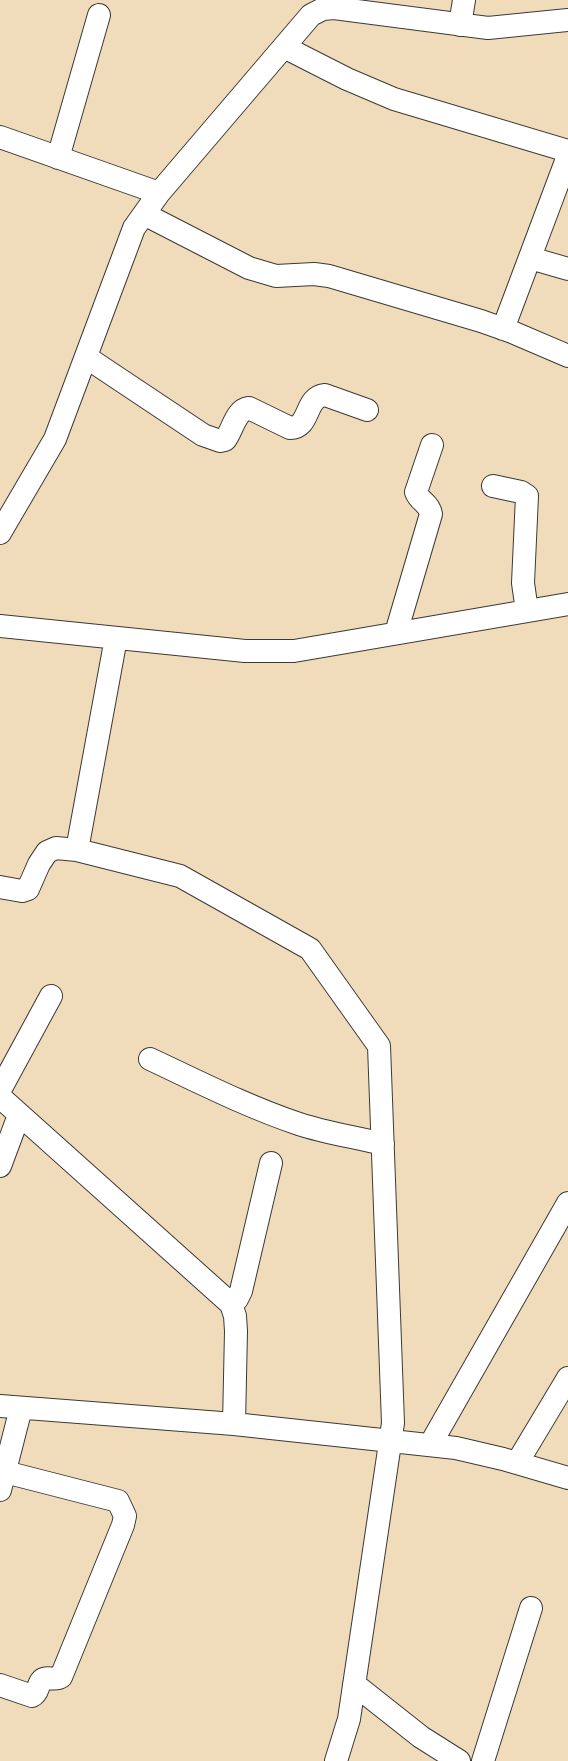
<!DOCTYPE html>
<html>
<head>
<meta charset="utf-8">
<style>
	body { margin:0 }
	canvas { display:block; background:#f0dcbb }
</style>
</head>
<body>
<canvas width="568" height="1761"></canvas>
<script>
const ctx = document.querySelector('canvas').getContext('2d');
ctx.lineJoin = 'round';
function stroke(path, color, width, dash) { ctx.strokeStyle = color; ctx.lineWidth = width; ctx.lineCap = dash ? 'butt' : 'round'; ctx.setLineDash(dash || []); ctx.stroke(path); }
const minor = new Path2D(`
	M460 25 464 0
	M284 47 347 79 394 99 568 151
	M0 137 159 193
	M58 158 99 15
	M144 214 249 268 276 276 314 274 329 276 481 321 512 332 568 356
	M530 258 568 269
	M503 329 568 156
	M86 357 203 435 220 441 225 440C233 430 235 410 249 408L290 428C311 428 304 397 325 395L367 410
	M493 486 521 492 527 496 523 583 527 611
	M0 533 55 439 134 228 159 193 311 15 323 9 334 8 488 28 568 20
	M0 626 245 651H294L568 604
	M396 633 431 514C429 502 420 503 416 492L432 445
	M77 850 116 638
	M0 887 22 891 28 889 39 864 47 852 56 848 77 850 180 876 310 949 379 1046 393 1423 349 1719 336 1761
	M150 1059C199 1082 248 1107 299 1124 326 1133 355 1137 383 1144
	M0 1090 51 996
	M0 1097 231 1304 235 1316 236 1331 234 1424
	M0 1166 19 1115
	M231 1304 237 1299 241 1291 271 1163
	M0 1406 234 1424 456 1448 503 1459 568 1478
	M430 1445 568 1203
	M517 1463 568 1378
	M0 1490 21 1408
	M354 1684 421 1737 459 1761
	M0 1685 32 1696C39 1693 37 1685 42 1680 46 1676 56 1681 61 1677L123 1525 125 1516 118 1501 5 1472
	M483 1761 531 1608`);
stroke(minor, '#3c3934', 24);
stroke(minor, '#fff', 22);
</script>
</body>
</html>
